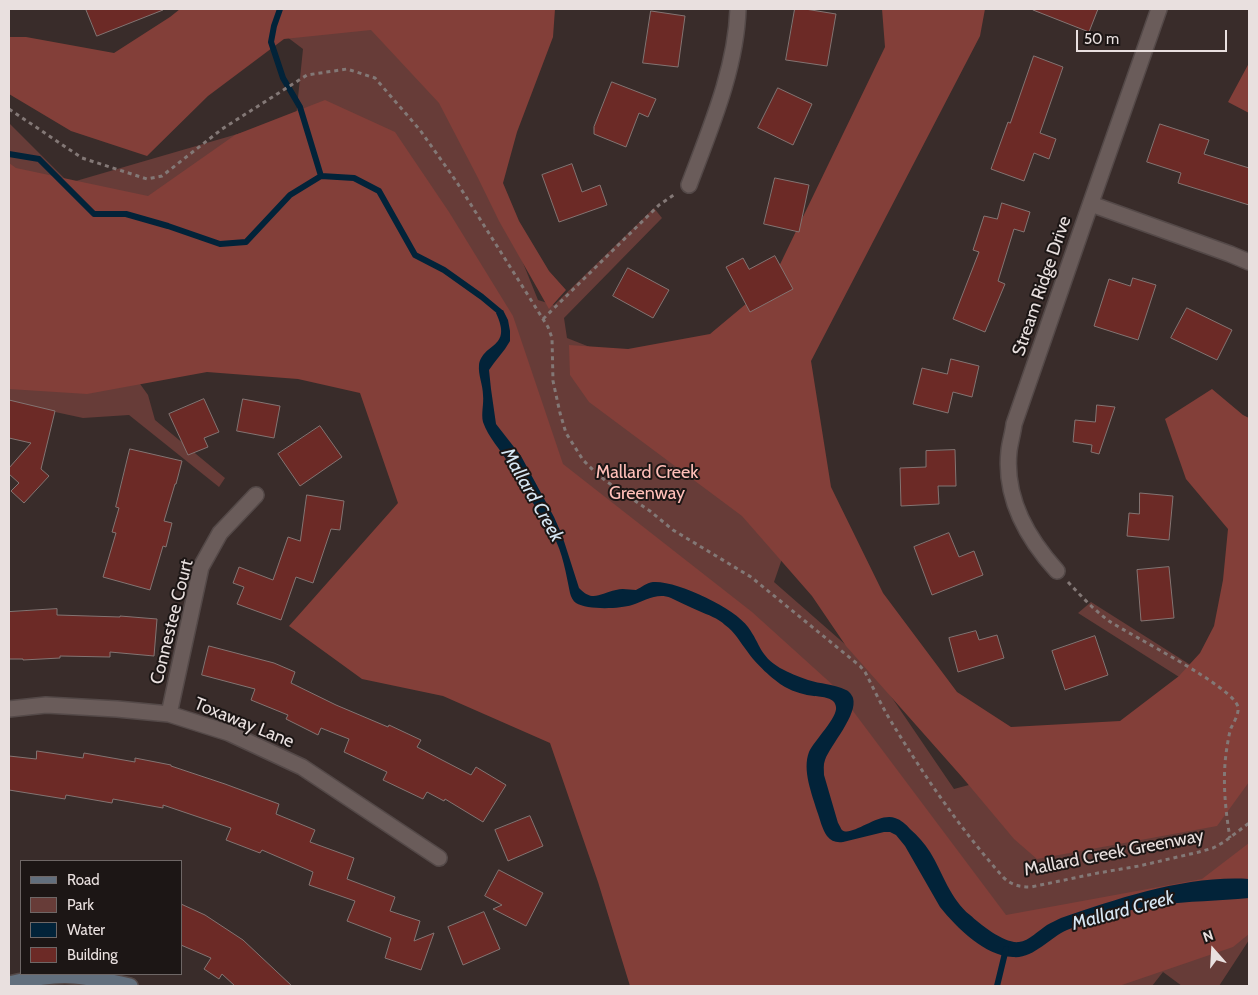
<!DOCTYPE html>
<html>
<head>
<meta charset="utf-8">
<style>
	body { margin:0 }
	#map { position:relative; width:1258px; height:995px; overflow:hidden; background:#392c2a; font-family:Cabin,sans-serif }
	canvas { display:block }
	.frame { position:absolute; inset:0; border:10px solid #e9e0df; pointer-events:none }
	.legend { position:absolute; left:20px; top:860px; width:162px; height:115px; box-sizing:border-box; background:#1c1615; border:1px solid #6e6766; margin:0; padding:6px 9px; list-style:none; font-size:15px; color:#e9e0df }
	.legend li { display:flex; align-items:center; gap:10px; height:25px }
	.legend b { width:25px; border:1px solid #6e6766 }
	.north { position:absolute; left:1188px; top:925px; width:50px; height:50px; -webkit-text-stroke:4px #1c1615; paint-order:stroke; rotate:341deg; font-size:14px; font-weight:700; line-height:20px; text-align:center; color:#e9e0df }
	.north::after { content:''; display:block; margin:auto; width:18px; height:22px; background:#e9e0df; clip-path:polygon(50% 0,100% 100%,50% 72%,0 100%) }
	.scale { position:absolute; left:1076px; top:30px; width:151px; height:22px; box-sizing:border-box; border:2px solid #e9e0df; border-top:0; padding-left:6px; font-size:15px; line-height:18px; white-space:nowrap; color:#e9e0df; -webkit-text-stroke:4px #1c1615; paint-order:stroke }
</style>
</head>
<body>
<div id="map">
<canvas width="1258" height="995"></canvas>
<div class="frame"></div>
<ul class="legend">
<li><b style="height:6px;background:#626f7d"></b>Road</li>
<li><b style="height:14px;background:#673c38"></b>Park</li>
<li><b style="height:14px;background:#022339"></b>Water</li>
<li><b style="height:14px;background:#6c2a26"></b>Building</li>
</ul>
<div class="north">N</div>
<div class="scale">50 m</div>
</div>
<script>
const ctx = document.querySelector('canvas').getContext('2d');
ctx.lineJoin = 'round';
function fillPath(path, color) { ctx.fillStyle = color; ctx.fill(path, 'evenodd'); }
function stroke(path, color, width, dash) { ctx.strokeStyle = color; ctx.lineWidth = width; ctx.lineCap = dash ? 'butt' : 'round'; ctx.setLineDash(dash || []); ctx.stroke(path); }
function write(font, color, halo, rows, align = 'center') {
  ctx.font = font + ' Cabin,sans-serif'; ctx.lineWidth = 4; ctx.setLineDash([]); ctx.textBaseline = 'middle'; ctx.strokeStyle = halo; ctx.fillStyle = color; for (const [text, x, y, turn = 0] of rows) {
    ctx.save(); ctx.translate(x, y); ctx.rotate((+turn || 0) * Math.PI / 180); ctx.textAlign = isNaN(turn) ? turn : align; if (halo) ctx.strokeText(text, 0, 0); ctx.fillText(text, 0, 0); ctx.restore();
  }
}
const green = new Path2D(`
	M250 9H462L469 129 538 300 554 305 654 208 662 218 564 318 567 338 823 439 774 582 871 667 954 789 1236 713 1078 613 1091 602 1219 683 1249 681V940L1219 986H1182L1163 972 1152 986H1054L1038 952 482 413 75 293 148 395 155 420 225 478 219 487 129 415 83 418 9 402V123L69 183 296 117 303 49Z`);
const forest = new Path2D(`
	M180 9H555L553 37 517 132 503 183 519 221 549 271 566 290 549 309 499 221 478 178 439 103 371 30 284 39 208 96 147 156 71 131 9 94V37H26L114 53 170 17Z
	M882 9H985L980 36 811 361 831 487 883 593 957 692 1011 727 1120 721 1179 676 1200 653 1214 626 1223 580 1228 529 1186 479 1165 419 1212 389 1243 415 1249 418V782L1217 826 1037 859 1014 839 962 777 846 646 812 596 742 516 589 402 570 375 569 345 628 349 710 334 771 283 885 47Z
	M1249 63V113L1228 102Z
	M325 100 395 132 449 212 513 316 563 464 752 612 835 687 1006 915 1202 879 1249 843V934L1233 947 1119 986H630L598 882 550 743 443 696 362 679 289 626 398 503 360 393 298 379 207 372 87 394 9 389V163L16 168 148 196 235 135Z`);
const water = new Path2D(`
	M503 310 508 320 510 331V341L505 349 494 363 489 370 491 389 496 424 521 456 554 517 562 535 579 588C593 603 600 593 616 590 623 588 629 590 636 590 642 587 646 583 653 582 676 580 735 608 748 627 761 645 759 655 780 668 789 673 799 677 808 680 820 684 834 684 846 690 849 691 852 695 853 698 858 715 831 744 825 760 823 765 824 770 824 775L838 823C839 824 841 829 842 830 851 838 878 812 895 818 901 820 906 824 910 829 918 836 924 843 930 852 943 873 950 899 970 915 981 925 1005 944 1019 942 1029 941 1039 930 1047 925 1052 922 1057 920 1061 918 1119 898 1188 875 1249 879V898C1219 901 1188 901 1158 905 1127 910 1096 918 1067 930 1049 938 1033 959 1013 957 985 956 957 928 940 907L905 846 896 835 890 832H884L843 842C836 843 831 841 827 836 822 829 820 819 817 811 812 794 802 770 809 752 814 741 838 717 836 707 835 697 822 697 814 696 805 695 794 692 785 687 773 680 755 663 747 651 740 642 735 632 725 625 718 618 708 615 699 611 689 607 680 602 671 598 657 592 645 601 632 605 619 609 587 610 576 603 573 601 571 597 570 593 566 574 563 553 553 535 548 524 539 513 533 503 524 490 517 476 509 464 501 450 488 437 483 422 481 413 484 404 483 395 483 385 478 375 479 365 483 342 513 349 496 313Z`);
const stream = new Path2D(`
	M280 9 274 26 271 42 283 78 300 107 321 176
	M9 154 39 159 94 214H126L168 226 220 244 246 242 290 195 321 176 354 178 379 191 415 255 444 270 482 297 500 312 503 320
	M997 986 1006 949`);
const building = new Path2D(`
	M86 9H163V10L97 36Z
	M795 9H805L836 14 827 66 786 60Z
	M1033 9H1098L1089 32 1033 10Z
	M651 11 685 16 678 67 643 63Z
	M1034 56 1063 67 1040 133 1056 139 1049 159 1034 153 1024 181 991 169 1008 122 1010 123Z
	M612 82 656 99 648 117 639 113 626 147 594 134V127Z
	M778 88 812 104 793 145 758 128Z
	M1160 124 1209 140 1204 154 1249 168V205L1178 183 1181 173 1147 162Z
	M572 164 582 192 600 185 607 205 559 222 542 175Z
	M775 178 809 185 799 232 764 224Z
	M1002 203 1030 212 1024 232 1014 229 998 281 1005 284 985 332 953 319 979 252 973 250 984 216 997 219Z
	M775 256 793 289 750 312 726 267 743 258 749 269Z
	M628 268 669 290 653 318 613 296Z
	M1133 278 1156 285 1138 340 1094 326 1109 279 1130 286Z
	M1187 308 1232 330 1217 360 1171 338Z
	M951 359 979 366 972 397 953 392 948 413 913 404 922 368 947 374Z
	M204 399 219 432 204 438 208 447 188 455 169 414Z
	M243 399 280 406 274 438 237 431Z
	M9 400 55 411 41 469 49 476 24 503 11 491 19 483 9 474V468L31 443 9 438Z
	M1097 405 1115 407 1099 454 1091 452 1092 445 1073 442 1075 420 1095 422Z
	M320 426 342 457 300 486 278 454Z
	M130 449 182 461 176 484H175L164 521 172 523 166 547 163 546 150 590 103 577 116 533 112 532 119 508 116 507Z
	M955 450 956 486H938L939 504 901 506 900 468 926 467V451Z
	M1140 493 1173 496 1169 540 1127 536 1129 513 1139 514Z
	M307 495 344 501 340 530 331 529 313 583 296 577 281 620 237 604 244 587 233 583 239 567 273 580 288 537 300 541Z
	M949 533 959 557 974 551 983 575 932 595 914 547Z
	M1169 567 1174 618 1141 621 1137 570Z
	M57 609V615L120 617V616L157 619 154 656 110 652V657L60 656V658L23 660V659H9V612Z
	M976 631 979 640 997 635 1004 658 958 672 949 638Z
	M1095 636 1108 675 1065 690 1052 651Z
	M209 646 274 663 295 672 291 683 336 705 388 727 389 725 421 740 417 747 471 775 476 767 506 785 483 822 445 799 444 801 427 792 423 799 383 780 387 772 344 752 349 739 321 728 318 735 286 719 288 715 251 700 255 689 202 675Z
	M37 751 83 758 84 753 135 762V758L171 765V766L225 784 279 804 276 814 315 830 310 842 354 858 347 879 395 897 390 911 420 921 414 941 434 933 421 970 385 958 391 938 347 921 355 901 309 885 313 872 262 850 260 853 226 840 231 828 163 805V808L113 799 112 803 66 795 65 799 9 790V756L36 759Z
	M530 816 543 846 508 861 495 830Z
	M499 870 543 893 526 926 493 909 502 905 485 896Z
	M181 904 205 915 243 940 292 986H235L222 974 219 979 204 969 211 958 181 945Z
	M484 912 500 949 463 965 448 927Z`);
const path = new Path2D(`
	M9 109 82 158 147 179 162 176 222 129 307 75 347 69 375 78 420 130 456 181 548 327 552 338 553 381 560 413 566 433 583 460 595 472 606 481 650 511 673 530 751 577 860 666 865 672C874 689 882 707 892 723 925 777 961 830 1004 878 1012 885 1019 887 1031 887L1098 873 1139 866 1199 852 1213 848 1224 842 1249 823
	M543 319 659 205 675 194
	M1068 582C1081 596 1094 610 1109 621 1130 635 1234 687 1238 707 1239 714 1234 722 1231 728 1229 734 1228 741 1227 747 1222 777 1225 808 1230 838`);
const street = new Path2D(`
	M689 185C710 129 736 69 738 9
	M1091 204 1230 254 1249 262
	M1057 571C1027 538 1004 497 1009 451 1010 442 1013 433 1014 424L1081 231 1159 9
	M9 709 46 705 117 709 169 714 229 733 302 767 439 858
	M169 714 201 567 220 533 256 495`);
const secondary = new Path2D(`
	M9 984C30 979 53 974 75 976 94 978 112 982 130 986`);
const streetNames = [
	["Stream Ridge Drive",1042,286,-71],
	["Connestee Court",172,622,-76],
	["Toxaway Lane",244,723,22],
	["Mallard Creek Greenway",1114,853,-11]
];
const parkNames = [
	["Mallard Creek",647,473],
	["Greenway",647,494]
];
const waterNames = [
	["Mallard Creek",532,495,60],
	["Mallard Creek",1123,911,-15]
];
fillPath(green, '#673c38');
fillPath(forest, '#833f39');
fillPath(water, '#022339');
stroke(stream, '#022339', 6);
fillPath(building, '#6c2a26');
stroke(building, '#837472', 1);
stroke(street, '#544948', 18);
stroke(secondary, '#544948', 18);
stroke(path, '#837876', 3, [4, 4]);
stroke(street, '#6a5c5a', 15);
stroke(secondary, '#626f7d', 15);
write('18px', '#e9e0df', '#1c1615', streetNames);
write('18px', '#ffbfb8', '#1c1615', parkNames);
write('italic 19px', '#d7e7f4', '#1c1615', waterNames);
</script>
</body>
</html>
